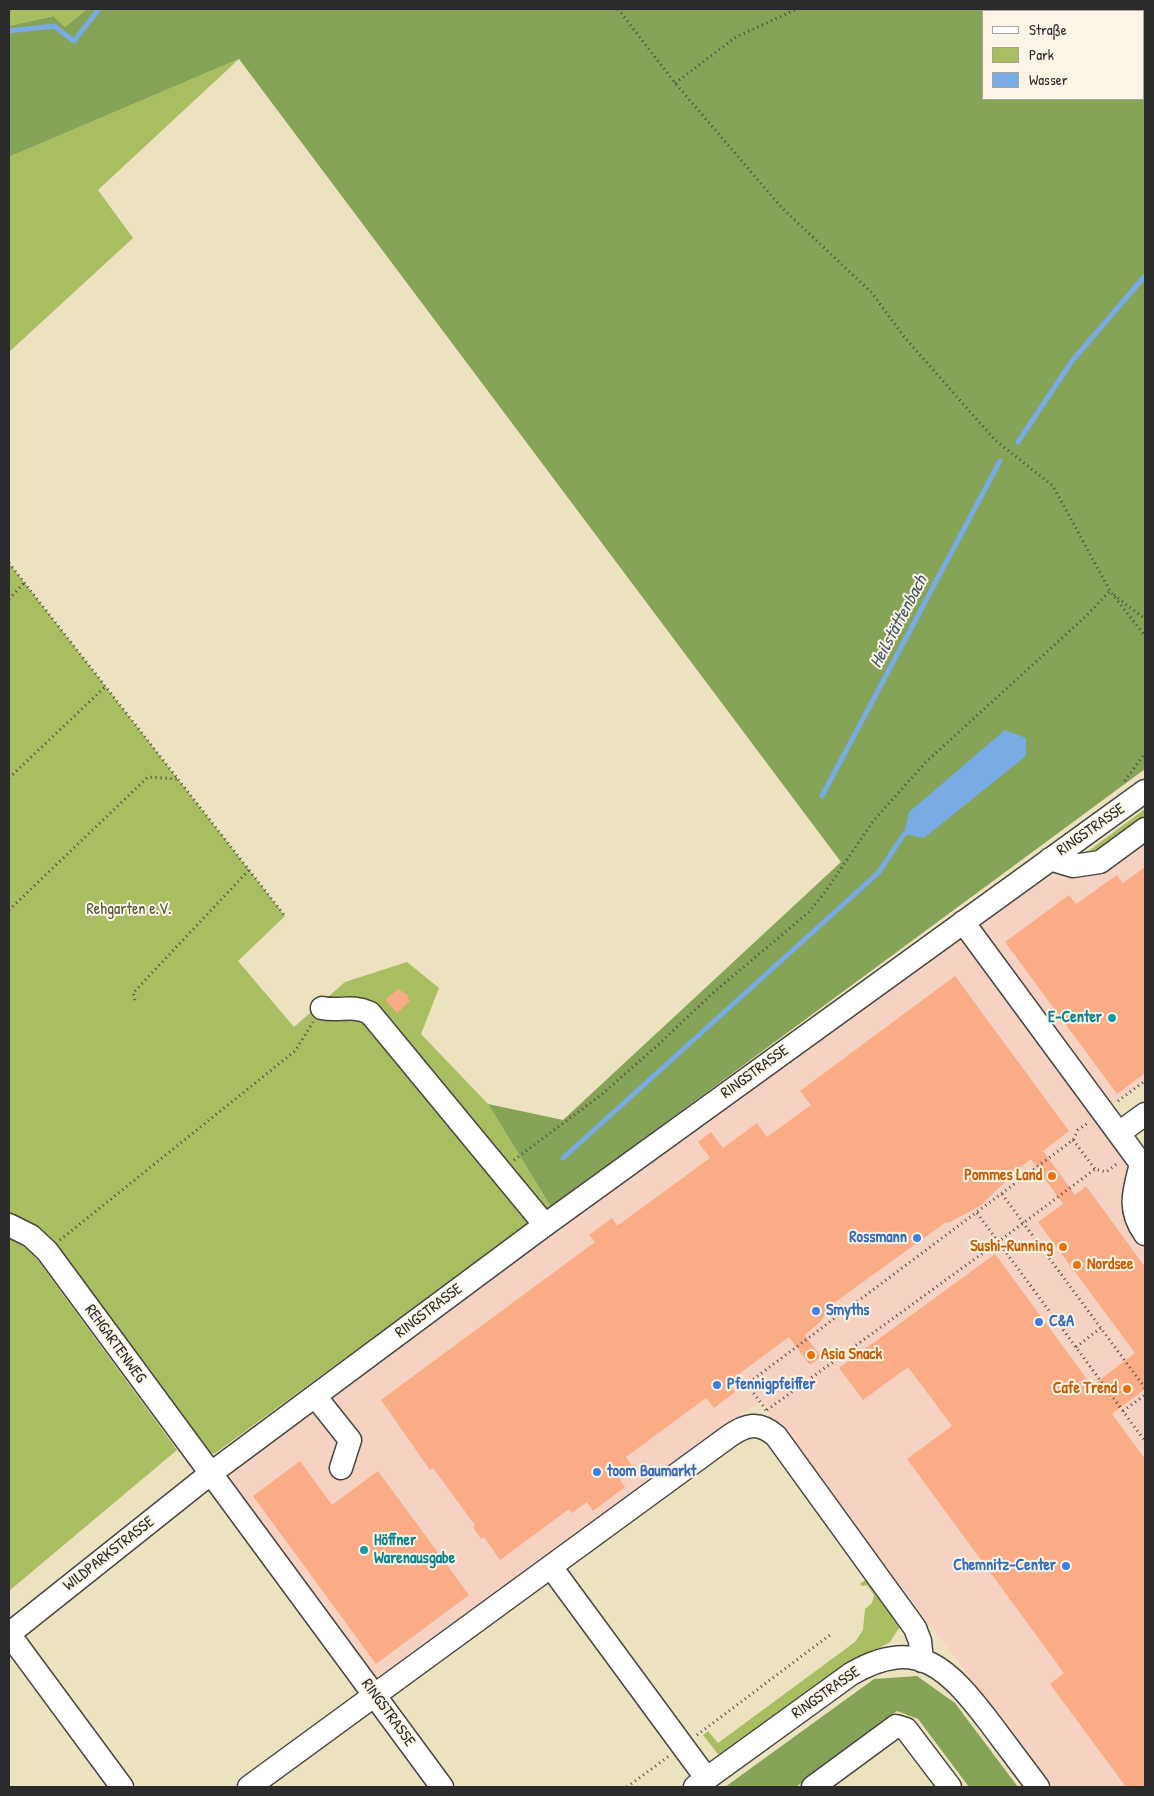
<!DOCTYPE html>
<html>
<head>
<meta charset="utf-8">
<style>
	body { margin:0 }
	#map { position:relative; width:1154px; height:1796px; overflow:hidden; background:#ece2c0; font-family:"Patrick Hand",sans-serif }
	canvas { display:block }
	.frame { position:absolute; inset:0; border:10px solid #2b2b2b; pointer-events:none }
	.legend { position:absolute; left:982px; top:10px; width:162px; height:90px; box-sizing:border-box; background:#fcf5e5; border:1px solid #a8a49b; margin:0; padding:6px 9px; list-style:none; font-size:15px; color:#2b2b2b }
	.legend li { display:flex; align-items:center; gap:10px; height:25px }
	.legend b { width:25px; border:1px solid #a8a49b }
</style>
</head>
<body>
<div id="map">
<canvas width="1154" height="1796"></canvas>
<div class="frame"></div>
<ul class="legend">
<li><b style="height:6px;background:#fff"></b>Straße</li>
<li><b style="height:14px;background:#a9bd61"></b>Park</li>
<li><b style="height:14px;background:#79abe5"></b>Wasser</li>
</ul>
</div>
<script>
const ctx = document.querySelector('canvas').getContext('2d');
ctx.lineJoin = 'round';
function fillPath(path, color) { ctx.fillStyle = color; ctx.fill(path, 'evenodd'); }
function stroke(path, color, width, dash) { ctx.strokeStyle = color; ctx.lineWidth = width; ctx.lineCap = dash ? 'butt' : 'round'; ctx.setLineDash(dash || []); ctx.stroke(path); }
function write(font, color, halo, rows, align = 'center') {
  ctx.font = font + ' "Patrick Hand",sans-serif'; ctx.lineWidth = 4; ctx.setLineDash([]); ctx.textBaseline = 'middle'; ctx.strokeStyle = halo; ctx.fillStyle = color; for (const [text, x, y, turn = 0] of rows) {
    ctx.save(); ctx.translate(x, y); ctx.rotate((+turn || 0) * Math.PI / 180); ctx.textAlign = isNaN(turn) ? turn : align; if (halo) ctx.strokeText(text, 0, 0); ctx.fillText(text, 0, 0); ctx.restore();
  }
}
const built = new Path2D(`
	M1145 822V1081L1103 1112 1145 1172V1787H1053L760 1401 381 1688 225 1474 749 1088 1016 897Z`);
const green = new Path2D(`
	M9 9H87L65 27 52 16 9 26Z
	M239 59 98 190 133 238 9 352V157Z
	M9 563 285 916 238 961 294 1027 345 982 407 962 439 988 421 1034 488 1104 551 1207 214 1454 205 1450 50 1244V1236L9 1216Z
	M1145 809V820L1103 851 1083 855Z
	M9 1238 31 1251 177 1450 9 1591Z
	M870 1576 898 1616 899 1628 890 1642 864 1656 721 1758 703 1735 708 1731 718 1743 855 1642 863 1630 865 1609 872 1603 874 1595 867 1585 862 1586 860 1584Z`);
const forest = new Path2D(`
	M87 9H1145V769L551 1207 488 1104 563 1120 841 862 239 59 9 157V26L53 16 65 27ZM983 11H1143V99H983Z
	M917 1676 955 1703 1018 1787H969L918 1719 897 1711 796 1787H725L874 1679Z`);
const water = new Path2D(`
	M1005 730 1026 738V756L924 838 904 834 909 812Z`);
const stream = new Path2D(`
	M9 31 54 26 74 41 99 9
	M1018 442 1072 361 1145 276
	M822 796 1000 461
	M563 1158 879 872 904 834`);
const building = new Path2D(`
	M1145 867V1073L1117 1094 1005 942 1069 895 1076 904 1117 875 1123 883Z
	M955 976 1069 1131 1043 1151 1075 1195 1086 1186 1145 1267V1389L1112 1414 1145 1459V1787H1126L1050 1684 1064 1673 907 1459 952 1426 908 1367 863 1400 839 1368 995 1254 1092 1386 1135 1353 1038 1222 1063 1204 1031 1159 1006 1178 1007 1180 980 1206 948 1223 946 1222 834 1303 820 1322 805 1335 821 1357 810 1365 789 1337 728 1382 735 1392 714 1408 706 1398 626 1457 633 1467 619 1478 625 1487 593 1511 587 1502 572 1513 569 1509 500 1560 484 1537 481 1539 473 1527 475 1525 433 1468 430 1470 381 1400 595 1242 589 1235 612 1218 617 1226 710 1158 698 1142 711 1132 723 1148 757 1123 767 1137 811 1105 800 1091Z
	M398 989 409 996 407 998 410 1001 397 1013 385 1000Z
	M300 1461 332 1505 378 1471 469 1595 376 1664 253 1496Z`);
const path = new Path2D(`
	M618 9 675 83 782 208 872 293 905 338 995 440 1053 486 1110 591 1145 636
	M675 83 736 37 797 9
	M9 563 285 916
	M1114 595 1145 619
	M9 599 24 583
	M9 778 105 687
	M1125 781 1145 753
	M9 910 148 777 177 779
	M135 1000 133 993 249 870
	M1118 1101 1145 1081
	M1073 1140 1095 1169
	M514 1160 601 1095 659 1044 714 992 809 912 825 892 874 820 926 762 1084 618 1110 591
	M1002 1194 1145 1388
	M977 1213 1145 1441
	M60 1240 295 1051 313 1022
	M1076 1347 1101 1328
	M766 1410 747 1384 1073 1140 1078 1130 1089 1122
	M767 1410 998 1242 1095 1169 1106 1172 1118 1163
	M1123 1411 1145 1395
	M697 1735 830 1635
	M627 1787 669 1756`);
const minor = new Path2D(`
	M1050 859 1073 866 1100 862 1145 829
	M963 922 1145 1169
	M322 1008C340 1012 351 1004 370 1013L545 1225
	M1119 1133 1145 1114
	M1141 1164C1134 1191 1127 1209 1145 1234
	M9 1225 31 1236 47 1251 442 1787
	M315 1396 350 1440 341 1468
	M551 1567 707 1779
	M9 1634 210 1474 545 1225 1145 791
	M9 1634 122 1787
	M249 1787 728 1437C746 1424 759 1421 776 1436L915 1628 920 1641 922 1661
	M695 1787 851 1674C919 1634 950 1671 990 1723 1006 1744 1022 1766 1038 1787
	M813 1787 896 1726 906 1729 950 1787`);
const markers = [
	[1112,1018,5,"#0f9aa8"],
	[1052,1176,5,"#e8710a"],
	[917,1238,5,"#3f7fe0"],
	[1063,1247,5,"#e8710a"],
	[1077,1265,5,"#e8710a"],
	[816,1311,5,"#3f7fe0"],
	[1039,1322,5,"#3f7fe0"],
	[811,1355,5,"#e8710a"],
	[717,1385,5,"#3f7fe0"],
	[1127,1389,5,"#e8710a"],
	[597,1472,5,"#3f7fe0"],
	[364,1550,5,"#0f9aa8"],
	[1066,1566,5,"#3f7fe0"]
];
const streetNames = [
	["RINGSTRASSE",1091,830,-35],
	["RINGSTRASSE",755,1072,-36],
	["RINGSTRASSE",429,1311,-37],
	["REHGARTENWEG",115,1344,54],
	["WILDPARKSTRASSE",109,1554,-38],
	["RINGSTRASSE",826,1693,-35],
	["RINGSTRASSE",388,1713,54]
];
const parkNames = [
	["Rehgarten e.V.",129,910]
];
const cultureNames = [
	["E-Center",1102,1018],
	["Höffner",374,1541,"left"],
	["Warenausgabe",374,1559,"left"]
];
const foodNames = [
	["Pommes Land",1042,1176],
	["Sushi-Running",1053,1247],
	["Nordsee",1087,1265,"left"],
	["Asia Snack",821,1355,"left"],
	["Cafe Trend",1117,1389]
];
const shopNames = [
	["Rossmann",907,1238,"right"],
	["Smyths",826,1311],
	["C&A",1049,1322],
	["Pfennigpfeiffer",727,1385],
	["toom Baumarkt",607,1472],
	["Chemnitz-Center",1056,1566,"right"]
];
const waterNames = [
	["Heilstättenbach",899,622,-62]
];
fillPath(built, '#f6d2c3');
fillPath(green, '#a9bd61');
fillPath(forest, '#86a457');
fillPath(water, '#79abe5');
stroke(stream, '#79abe5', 5);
fillPath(building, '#f9ac85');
stroke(minor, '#484641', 25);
stroke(path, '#484641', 3, [1, 4]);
stroke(minor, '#fff', 22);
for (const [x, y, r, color] of markers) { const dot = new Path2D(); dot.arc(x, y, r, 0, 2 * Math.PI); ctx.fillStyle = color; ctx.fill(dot); stroke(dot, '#fcf5e5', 2); }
write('16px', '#2b2b2b', '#fcf5e5', streetNames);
write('16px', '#51573b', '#fcf5e5', parkNames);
write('bold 16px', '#0d838f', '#fcf5e5', cultureNames, 'right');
write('bold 16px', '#c56008', '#fcf5e5', foodNames, 'right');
write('bold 16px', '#366cbe', '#fcf5e5', shopNames, 'left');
write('italic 18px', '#46586c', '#fcf5e5', waterNames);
</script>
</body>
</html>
